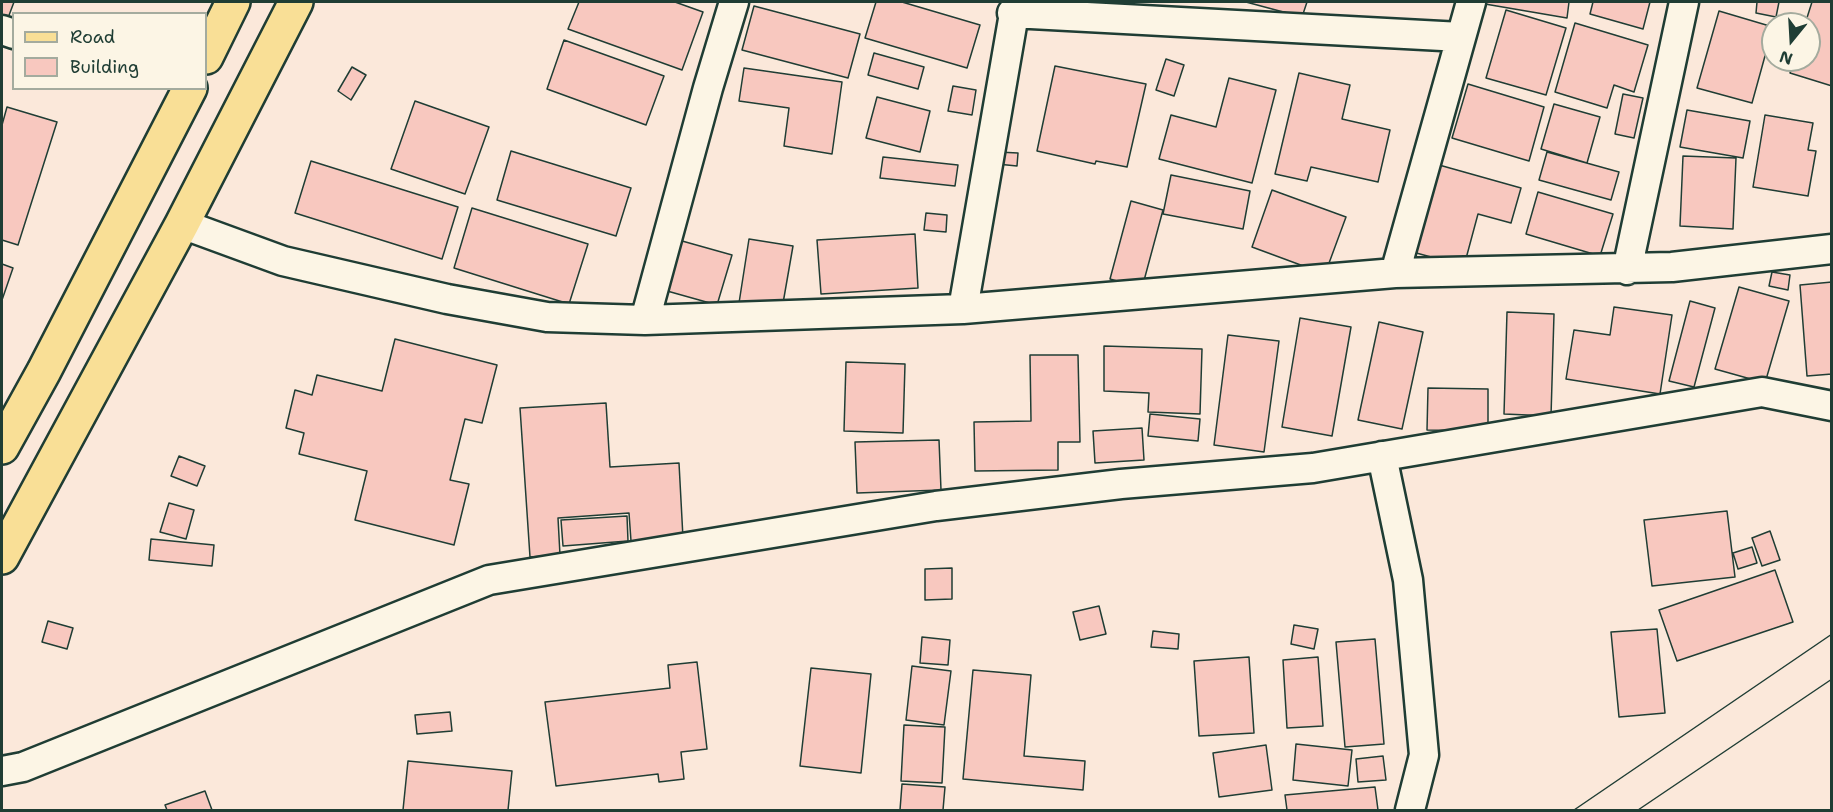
<!DOCTYPE html>
<html>
<head>
<meta charset="utf-8">
<style>
	body { margin:0 }
	#map { position:relative; width:1833px; height:812px; overflow:hidden; background:#fbe8da; font-family:"Shantell Sans",sans-serif }
	canvas { display:block }
	.frame { position:absolute; inset:0; border:3px solid #1f3d34; pointer-events:none }
	.legend { position:absolute; left:12px; top:12px; width:195px; height:78px; box-sizing:border-box; background:#fcf5e5; border:2px solid #a4ab9e; margin:0; padding:8px 10px; list-style:none; font-size:18px; color:#1f3d34 }
	.legend li { display:flex; align-items:center; gap:12px; height:30px }
	.legend b { width:30px; border:2px solid #a4ab9e }
	.north { position:absolute; left:1761px; top:12px; width:60px; height:60px; box-sizing:border-box; background:#fcf5e5; border:2px solid #a4ab9e; border-radius:50%; rotate:198deg; font-size:16px; font-weight:700; line-height:24px; text-align:center; color:#1f3d34 }
	.north::after { content:''; display:block; margin:auto; width:21px; height:27px; background:#1f3d34; clip-path:polygon(50% 0,100% 100%,50% 72%,0 100%) }
</style>
</head>
<body>
<div id="map">
<canvas width="1833" height="812"></canvas>
<div class="frame"></div>
<ul class="legend">
<li><b style="height:8px;background:#f9df96"></b>Road</li>
<li><b style="height:16px;background:#f8c8bf"></b>Building</li>
</ul>
<div class="north">N</div>
</div>
<script>
const ctx = document.querySelector('canvas').getContext('2d');
ctx.lineJoin = 'round';
function fillPath(path, color) { ctx.fillStyle = color; ctx.fill(path, 'evenodd'); }
function stroke(path, color, width, dash) { ctx.strokeStyle = color; ctx.lineWidth = width; ctx.lineCap = dash ? 'butt' : 'round'; ctx.setLineDash(dash || []); ctx.stroke(path); }
const building = new Path2D(`
	M2 2H14L8 18 2 15Z
	M579 2H675L703 12 682 70 568 29Z
	M876 2H902L980 25 967 68 865 38Z
	M1246 2H1307L1302 17Z
	M1486 2H1569L1567 18 1485 4Z
	M1593 2H1650L1643 29 1590 14Z
	M1757 2H1779L1776 17 1756 13Z
	M1812 2H1832V86L1790 73 1794 60H1809V24H1805Z
	M754 6 860 34 848 78 742 50Z
	M1506 10 1566 28 1546 95 1486 78Z
	M1719 11 1773 27 1752 103 1697 88Z
	M1575 23 1648 45 1634 92 1614 85 1607 108 1555 92Z
	M564 40 664 76 646 125 547 89Z
	M874 53 924 67 918 89 868 75Z
	M1166 59 1184 65 1174 96 1156 90Z
	M1055 66 1146 84 1127 167 1096 161 1095 164 1037 151Z
	M352 67 366 75 351 100 338 91Z
	M744 68 842 82 832 154 784 146 789 108 739 101Z
	M1299 73 1350 85 1342 119 1390 130 1378 182 1311 167 1307 181 1275 174Z
	M1229 78 1276 90 1252 183 1159 159 1171 115 1216 127Z
	M1468 84 1544 107 1529 161 1452 138Z
	M953 86 976 90 972 115 948 111Z
	M1623 94 1643 98 1634 138 1615 134Z
	M877 97 930 111 920 152 866 138Z
	M415 101 489 127 465 194 391 169Z
	M1554 104 1600 117 1587 163 1541 149Z
	M7 107 57 122 18 245 2 240V125Z
	M1687 110 1750 121 1743 158 1680 147Z
	M1765 115 1813 123 1808 150 1816 151 1808 196 1753 187Z
	M511 151 631 188 616 236 497 200Z
	M998 152 1018 153 1017 166 997 164Z
	M1547 152 1619 172 1611 200 1539 180Z
	M1683 156 1736 158 1733 229 1680 226Z
	M883 157 958 165 955 186 880 178Z
	M311 161 458 207 442 259 295 213Z
	M1432 163 1521 188 1511 223 1478 214 1464 266 1409 251Z
	M1171 175 1250 191 1243 229 1163 214Z
	M1272 190 1346 217 1325 274 1252 247Z
	M1538 192 1613 214 1600 256 1526 234Z
	M1131 201 1163 210 1142 288 1110 279Z
	M472 208 588 244 569 304 454 268Z
	M926 213 947 215 946 232 924 230Z
	M915 234 918 288 821 294 817 240Z
	M675 239 732 255 717 305 660 289Z
	M749 239 793 246 782 309 739 303Z
	M2 264 13 268 2 300Z
	M1772 272 1790 275 1788 290 1769 286Z
	M1832 282V374L1807 376 1800 285Z
	M1739 287 1789 301 1765 383 1715 369Z
	M1690 301 1715 308 1694 387 1669 381Z
	M1614 307 1672 315 1660 394 1566 379 1574 330 1610 335Z
	M1507 312 1554 314 1551 416 1504 414Z
	M1300 318 1351 327 1332 436 1282 427Z
	M1379 322 1423 332 1402 429 1358 420Z
	M1228 335 1279 341 1264 452 1214 445Z
	M395 339 497 365 482 423 465 419 450 480 469 484 454 545 355 520 367 471 299 454 304 433 286 428 295 390 312 395 317 375 382 391Z
	M1104 346 1202 349 1200 414 1148 412 1149 393 1104 391Z
	M1030 355H1078L1080 442H1058V470L975 471 974 422 1031 421Z
	M846 362 905 364 903 433 844 431Z
	M1428 388 1488 389V431L1427 430Z
	M606 403 610 467 679 463 683 538 631 541 629 513 558 518 560 555 530 557 520 408Z
	M1150 414 1200 419 1198 441 1148 436Z
	M1142 428 1144 460 1095 463 1093 431Z
	M939 440 941 490 857 493 855 442Z
	M179 456 205 466 197 486 171 476Z
	M169 503 194 510 186 539 160 532Z
	M1727 511 1735 577 1652 586 1644 520Z
	M627 516 628 541 563 546 561 520Z
	M1770 531 1780 560 1762 566 1752 538Z
	M151 539 214 545 212 566 149 560Z
	M1752 547 1757 563 1738 569 1733 553Z
	M952 568V599L925 600V569Z
	M1775 570 1793 622 1677 661 1659 610Z
	M1099 606 1106 634 1080 640 1073 612Z
	M48 621 73 628 67 649 42 642Z
	M1294 625 1318 629 1314 649 1291 644Z
	M1657 629 1665 713 1619 717 1611 632Z
	M1153 631 1179 634 1178 649 1151 647Z
	M922 637 950 640 948 665 920 663Z
	M1375 639 1384 744 1345 747 1336 642Z
	M1249 657 1254 733 1199 736 1194 661Z
	M1318 657 1323 726 1287 728 1283 660Z
	M697 662 707 749 681 752 684 779 659 782 658 774 556 786 545 702 670 688 668 665Z
	M912 666 951 671 944 725 906 720Z
	M811 668 871 674 861 773 800 766Z
	M973 670 1031 675 1024 756 1085 761 1083 790 963 779Z
	M450 712 452 731 417 734 415 715Z
	M904 725 945 727 942 783 901 781Z
	M1296 744 1352 750 1348 786 1293 780Z
	M1266 745 1272 790 1219 797 1213 753Z
	M1383 756 1386 780 1358 782 1356 759Z
	M408 761 512 771 508 810H403Z
	M902 784 945 787 943 810H900Z
	M1375 787 1378 810H1287L1285 795Z
	M205 791 212 810H167L165 805Z`);
const minor = new Path2D(`
	M1012 13 1461 37
	M2 30 14 34
	M182 224 283 261 447 299 547 317 645 320 963 309 1395 273 1672 267 1832 249
	M1627 270 1684 2
	M1395 273 1471 2
	M963 309 1016 2
	M645 320 708 88 734 2
	M1382 456 1408 580 1424 755 1410 810
	M2 771 23 767 489 580 936 506 1121 484 1313 468 1762 392 1832 406`);
const major = new Path2D(`
	M206 57 233 2
	M2 447 44 371 190 88
	M2 557 182 224 296 2`);
const tram = new Path2D(`
	M1574 810 1832 634
	M1638 810 1832 679`);
fillPath(building, '#f8c8bf');
stroke(building, '#1f3d34', 1.5);
stroke(minor, '#1f3d34', 33);
stroke(major, '#1f3d34', 38);
stroke(minor, '#fcf5e5', 28);
stroke(major, '#f9df96', 33);
stroke(tram, '#1f3d34', 1.5);
</script>
</body>
</html>
